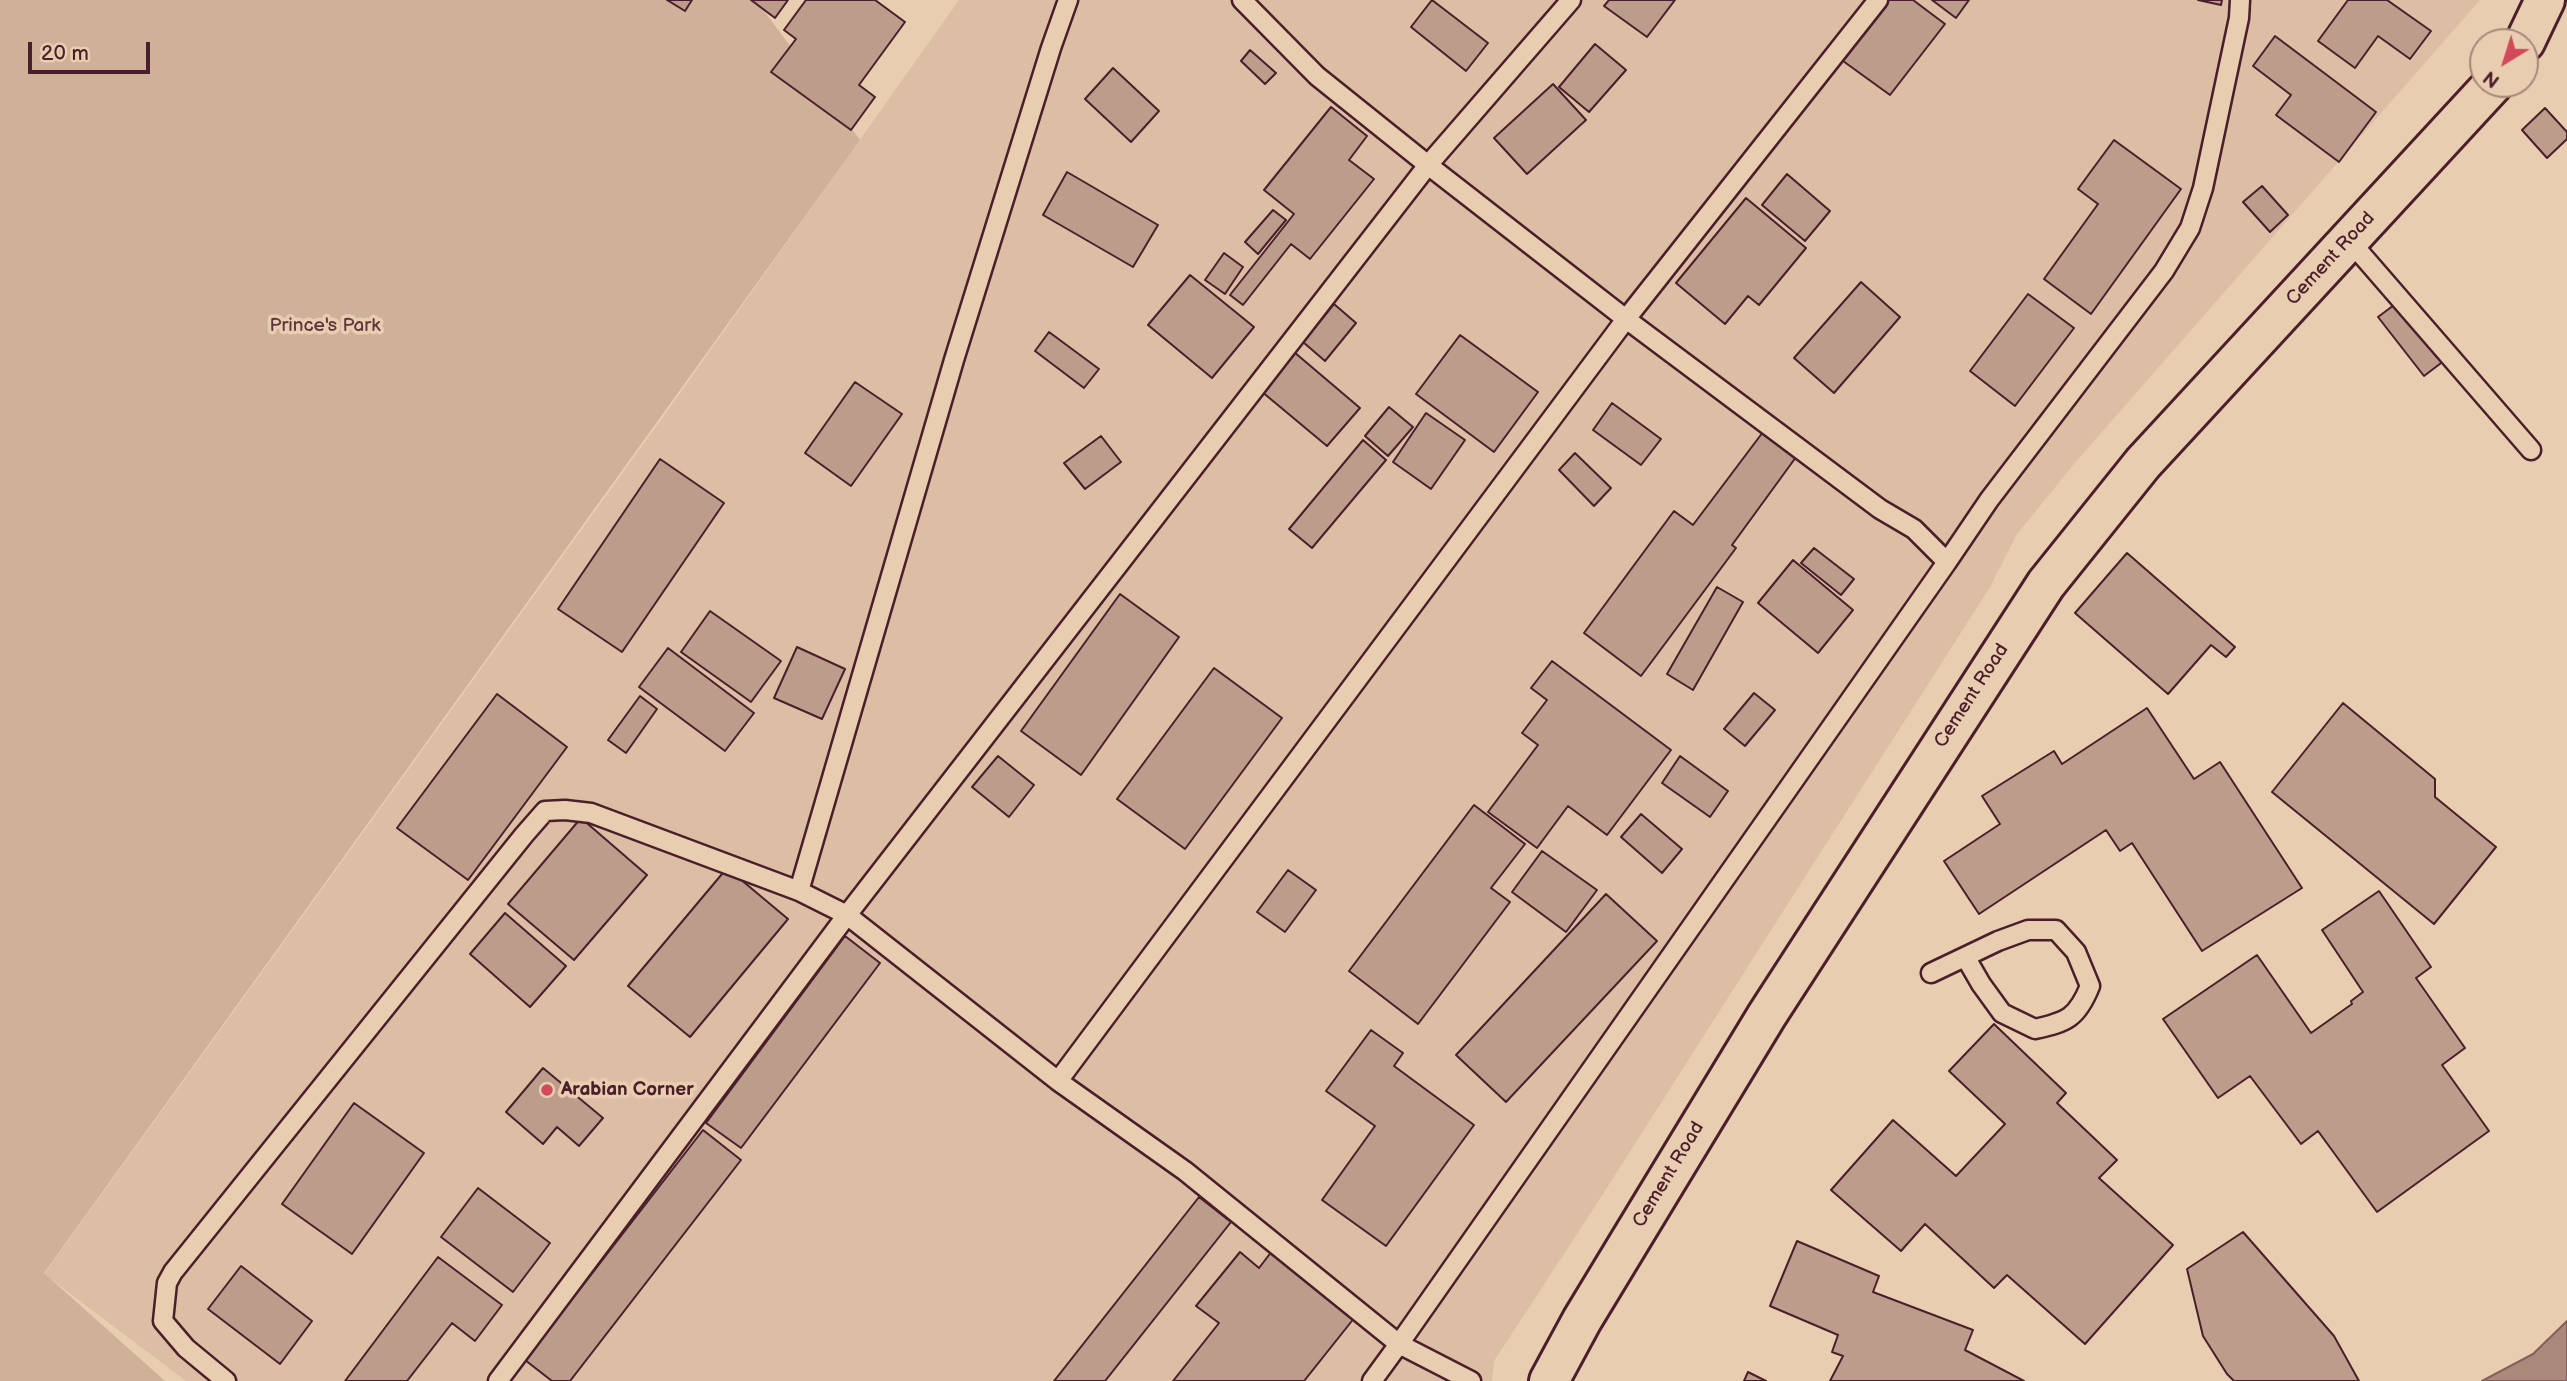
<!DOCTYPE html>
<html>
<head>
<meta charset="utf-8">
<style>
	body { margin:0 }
	#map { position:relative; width:2567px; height:1381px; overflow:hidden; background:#e9cdb0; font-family:"Balsamiq Sans",sans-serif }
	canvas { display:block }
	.north { position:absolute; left:2469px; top:28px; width:70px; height:70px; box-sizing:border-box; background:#e9cdb0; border:2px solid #a9877b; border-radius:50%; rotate:218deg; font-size:19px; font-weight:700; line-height:28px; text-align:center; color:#4a1f2b }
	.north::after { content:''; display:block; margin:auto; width:24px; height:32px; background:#d1495b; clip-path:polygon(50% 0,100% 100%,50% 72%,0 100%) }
	.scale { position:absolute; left:28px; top:42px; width:122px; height:32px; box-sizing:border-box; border:4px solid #4a1f2b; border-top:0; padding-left:9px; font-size:21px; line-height:24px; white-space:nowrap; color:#4a1f2b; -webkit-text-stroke:5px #e9cdb0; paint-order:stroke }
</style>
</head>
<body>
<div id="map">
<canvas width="2567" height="1381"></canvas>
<div class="north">N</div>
<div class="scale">20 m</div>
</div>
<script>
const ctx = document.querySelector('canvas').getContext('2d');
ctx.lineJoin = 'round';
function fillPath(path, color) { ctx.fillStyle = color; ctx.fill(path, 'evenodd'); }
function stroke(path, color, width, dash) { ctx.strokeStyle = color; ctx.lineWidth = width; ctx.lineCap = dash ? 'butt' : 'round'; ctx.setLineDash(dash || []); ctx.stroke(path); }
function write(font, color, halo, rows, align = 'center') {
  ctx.font = font + ' "Balsamiq Sans",sans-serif'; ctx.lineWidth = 7; ctx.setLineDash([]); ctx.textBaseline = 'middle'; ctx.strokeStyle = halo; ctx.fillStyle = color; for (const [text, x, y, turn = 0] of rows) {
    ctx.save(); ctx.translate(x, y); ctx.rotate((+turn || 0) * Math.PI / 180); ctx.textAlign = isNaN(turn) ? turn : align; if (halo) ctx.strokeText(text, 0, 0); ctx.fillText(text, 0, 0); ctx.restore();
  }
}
const built = new Path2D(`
	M959 0H2480L2074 464 2017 534 1990 587 1594 1208 1494 1361 1492 1381H186L44 1274 668 410Z`);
const green = new Path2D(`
	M0 0H756L860 140 44 1273 165 1381H0Z`);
const water = new Path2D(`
	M2567 1321V1381H2482L2533 1354Z`);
const building = new Path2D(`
	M667 0H692L685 11Z
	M751 0H788L775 18Z
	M806 0H875L905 22 859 85 875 97 851 130 771 72 796 39 784 30Z
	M1432 0 1488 43 1466 71 1411 27Z
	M1609 0H1675L1647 37 1604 6Z
	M1889 0H1913L1945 24 1890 95 1843 61Z
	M1932 0H1969L1956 18Z
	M2198 0H2222L2221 5Z
	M2348 0H2387L2431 31 2410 59 2378 36 2355 68 2318 41Z
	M2275 36 2376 112 2339 162 2276 115 2291 95 2253 66Z
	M1595 44 1626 70 1589 112 1559 87Z
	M1250 50 1276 73 1265 84 1241 61Z
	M1113 68 1159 111 1131 142 1085 99Z
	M1553 84 1586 120 1527 174 1494 138Z
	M1331 107 1367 136 1349 160 1374 179 1310 259 1291 244 1243 305 1230 295 1294 214 1264 190Z
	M2545 108 2567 132V139L2547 158 2522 130Z
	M2114 140 2181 189 2091 314 2044 279 2098 204 2078 189Z
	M1067 172 1158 225 1133 267 1043 215Z
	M1787 174 1830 211 1805 241 1762 205Z
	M2262 186 2288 215 2270 232 2243 202Z
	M1746 198 1806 248 1759 305 1748 296 1725 324 1676 283Z
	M1273 210 1286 220 1258 254 1245 242Z
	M1224 253 1243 267 1225 294 1205 280Z
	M1190 275 1254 327 1212 378 1148 325Z
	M1861 282 1900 317 1834 393 1794 358Z
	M2028 294 2074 328 2015 406 1970 371Z
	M2402 299 2449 357 2424 376 2378 317Z
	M1334 304 1356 323 1325 361 1303 342Z
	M1049 332 1099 369 1084 388 1035 351Z
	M1460 335 1538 392 1494 452 1416 394Z
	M1294 352 1360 408 1327 446 1261 391Z
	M855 382 902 414 851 486 805 453Z
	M1612 403 1661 439 1641 465 1593 430Z
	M1389 407 1413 427 1388 456 1365 436Z
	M1426 413 1465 440 1431 489 1393 462Z
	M1766 428 1799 453 1732 545 1736 548 1641 676 1584 633 1674 511 1693 525Z
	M1101 436 1121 462 1085 489 1064 463Z
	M1363 440 1386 460 1312 548 1289 529Z
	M1575 453 1611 488 1594 506 1559 470Z
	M660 459 724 503 622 652 558 609Z
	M1814 548 1854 579 1841 595 1801 563Z
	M2127 553 2235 647 2226 657 2211 645 2168 694 2075 613Z
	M1793 560 1853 610 1818 653 1758 603Z
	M1717 587 1743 602 1693 690 1667 674Z
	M1120 594 1179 637 1081 775 1021 731Z
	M710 611 781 661 751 702 681 652Z
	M797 647 845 669 822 719 774 698Z
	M668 648 754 713 725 751 639 687Z
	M1552 661 1671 750 1607 835 1568 806 1537 848 1488 812 1538 745 1522 733 1547 700 1531 688Z
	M1214 668 1282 718 1185 849 1117 799Z
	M1754 693 1775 710 1745 746 1724 729Z
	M497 694 567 747 468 880 397 828Z
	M640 696 657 709 626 753 608 740Z
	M2343 703 2435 779V797L2496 847 2434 924 2272 792Z
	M2147 708 2194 779 2220 762 2302 888 2202 951 2132 843 2120 851 2106 830 1979 914 1944 861 2000 824 1982 796 2054 751 2062 764Z
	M998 756 1034 785 1009 817 972 787Z
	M1680 756 1728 791 1710 817 1662 783Z
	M1474 805 1525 844 1491 888 1510 902 1418 1024 1349 971Z
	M1641 814 1682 849 1662 873 1621 837Z
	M581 818 647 875 574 960 508 904Z
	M1542 851 1597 890 1566 932 1512 892Z
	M727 868 788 919 690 1037 628 986Z
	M1288 870 1316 890 1285 932 1257 912Z
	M2379 891 2431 967 2416 978 2465 1048 2442 1065 2489 1131 2377 1212 2318 1131 2301 1144 2250 1076 2218 1098 2163 1019 2257 955 2311 1033 2352 1004 2351 1001 2363 992 2322 930Z
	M1606 894 1657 941 1506 1102 1456 1055Z
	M505 913 566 966 530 1007 470 954Z
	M845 936 880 963 741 1148 706 1123Z
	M1994 1024 2066 1093 2057 1103 2117 1160 2099 1178 2173 1245 2085 1344 2007 1275 1994 1288 1925 1224 1901 1251 1831 1190 1893 1120 1956 1176 2005 1124 1949 1071Z
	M1371 1030 1403 1053 1394 1066 1474 1125 1386 1246 1322 1200 1375 1126 1326 1091Z
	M543 1068 603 1118 579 1146 557 1127 543 1144 506 1112Z
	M354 1103 424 1153 352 1254 282 1204Z
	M703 1130 741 1160 570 1381H552L525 1360Z
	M478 1188 550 1243 513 1292 441 1237Z
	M1199 1197 1231 1222 1105 1381H1054Z
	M2243 1232 2334 1336 2359 1381H2234L2227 1374 2203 1336 2187 1269Z
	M1797 1241 1879 1276 1873 1292 1973 1330 1965 1350 2024 1381H1830L1843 1356 1832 1352 1838 1335 1770 1306Z
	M1272 1251 1355 1317 1304 1381H1173L1219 1323 1196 1306 1240 1252 1259 1268Z
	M438 1257 502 1305 475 1341 452 1323 407 1381H345Z
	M241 1266 312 1321 280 1364 208 1309Z
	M1748 1372 1766 1381H1744Z`);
const lane = new Path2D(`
	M1242 0 1317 76 1428 165 1626 319 1880 509 1914 529 1947 562 1989 500 2164 271 2190 228 2203 188 2239 18 2240 0
	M2349 240 2531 450
	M799 891 954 360 1051 48 1068 0
	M1931 973 1998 941 2028 930H2056L2076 952 2090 986C2077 1018 2067 1022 2035 1029L2002 1013 1981 984 1966 958
	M1058 1081 1626 319 1878 0
	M226 1381 186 1348 163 1321 167 1283 173 1272 524 835 545 811 565 810 591 813 799 891 847 915 1058 1081 1185 1171 1399 1344 1372 1381
	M498 1381 847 915 1428 165 1571 0
	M1471 1381 1399 1344 1947 562`);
const secondary = new Path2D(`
	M2525 42 2545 0
	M1549 1381 1582 1320 1767 1015 2046 584 2143 463 2493 84`);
const markers = [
	[547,1090,7,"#d1495b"]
];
const streetNames = [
	["Cement Road",2331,259,-47],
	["Cement Road",1972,696,-57],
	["Cement Road",1669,1175,-59]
];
const parkNames = [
	["Prince's Park",325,326]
];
const poiNames = [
	["Arabian Corner",561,1090]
];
fillPath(built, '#dcbea5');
fillPath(green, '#cfb19a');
fillPath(water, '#aa897b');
stroke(water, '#845f5b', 2);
fillPath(building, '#bc9c8b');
stroke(building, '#4a1f2b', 2);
stroke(lane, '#4a1f2b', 23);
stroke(secondary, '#4a1f2b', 44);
stroke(lane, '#e9cdb0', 18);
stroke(secondary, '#e9cdb0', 38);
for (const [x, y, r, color] of markers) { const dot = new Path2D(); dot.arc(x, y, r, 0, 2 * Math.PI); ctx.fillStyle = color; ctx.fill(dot); stroke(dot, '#e9cdb0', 2.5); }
write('19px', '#4a1f2b', '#e9cdb0', streetNames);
write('19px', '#5e353c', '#e9cdb0', parkNames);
write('bold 19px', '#4a1f2b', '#e9cdb0', poiNames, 'left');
</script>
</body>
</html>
